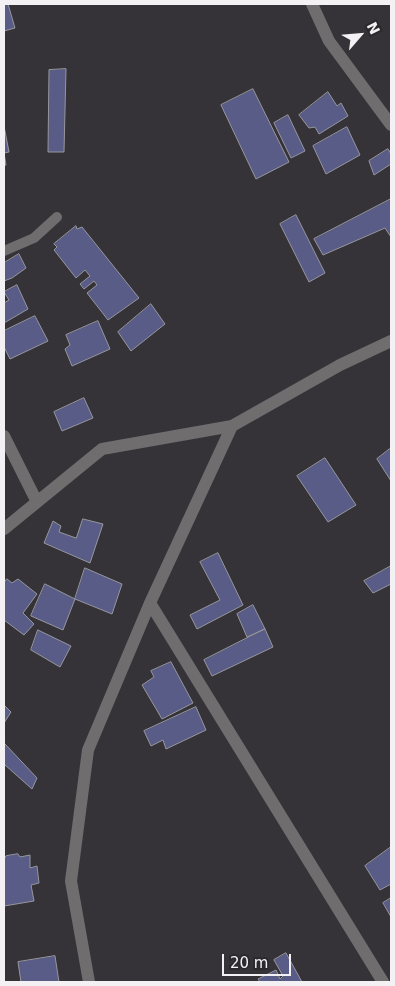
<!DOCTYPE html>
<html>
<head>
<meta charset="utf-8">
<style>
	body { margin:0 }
	#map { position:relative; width:395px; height:986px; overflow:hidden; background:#363338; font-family:"DejaVu Sans",sans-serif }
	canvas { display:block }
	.frame { position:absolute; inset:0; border:5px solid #f3f1f4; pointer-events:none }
	.north { position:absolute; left:335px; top:10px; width:50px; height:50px; -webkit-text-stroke:4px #2c292e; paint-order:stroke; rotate:63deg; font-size:14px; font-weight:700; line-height:20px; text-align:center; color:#f3f1f4 }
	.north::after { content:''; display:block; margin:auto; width:18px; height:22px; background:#f3f1f4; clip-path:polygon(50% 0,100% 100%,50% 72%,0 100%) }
	.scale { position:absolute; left:222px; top:954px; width:69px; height:22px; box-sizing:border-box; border:2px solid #f3f1f4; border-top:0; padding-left:6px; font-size:15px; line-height:18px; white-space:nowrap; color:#f3f1f4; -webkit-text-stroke:4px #2c292e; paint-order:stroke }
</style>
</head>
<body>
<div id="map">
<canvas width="395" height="986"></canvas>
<div class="frame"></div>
<div class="north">N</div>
<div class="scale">20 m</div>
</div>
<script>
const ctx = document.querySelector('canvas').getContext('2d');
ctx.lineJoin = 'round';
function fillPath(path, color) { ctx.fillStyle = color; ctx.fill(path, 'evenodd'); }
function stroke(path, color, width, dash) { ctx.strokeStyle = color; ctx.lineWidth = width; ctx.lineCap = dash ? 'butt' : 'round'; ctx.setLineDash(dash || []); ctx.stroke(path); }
const building = new Path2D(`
	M4 4H8L15 28 4 31Z
	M66 69 64 152H48L49 70Z
	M253 89 289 162 256 179 221 105Z
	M328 92 337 106 341 103 348 116 319 134 315 127 309 128 299 115Z
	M288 115 305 151 291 158 274 123Z
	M4 126 9 152 4 153 6 165 4 166Z
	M347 127 360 155 326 174 313 146Z
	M388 149 391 154V164L374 175 369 161Z
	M391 199V237L385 228 323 255 314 239Z
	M296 215 325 273 309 282 280 224Z
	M76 226 77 229 82 227 139 298 108 320 87 293 97 285 94 281 84 289 80 284 90 276 85 270 76 278 54 250 57 247 54 244Z
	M19 254 26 268 12 278 4 281V263Z
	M17 285 28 309 4 323V303L9 300 4 292Z
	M151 304 165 324 131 351 118 332Z
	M35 316 48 341 10 359 4 347V331Z
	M98 321 110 349 72 366 65 349 70 345 66 335Z
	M84 398 93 418 62 431 54 412Z
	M391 448V481L377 459Z
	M325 458 356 505 328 522 297 476Z
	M83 519 103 524 90 563 44 543 53 521 61 526 59 532 76 538Z
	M218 553 243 605 197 629 190 615 220 600 200 562Z
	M391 566V584L373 593 364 581Z
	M85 568 122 584 112 614 75 599Z
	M7 579 12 583 18 579 37 594 23 613 34 624 24 635 4 620V583Z
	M45 584 75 599 63 630 31 616Z
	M253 605 265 629 247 637 237 614Z
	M265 629 273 647 212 676 204 660Z
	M38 630 71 646 60 667 31 650Z
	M171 662 193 703 162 719 142 685 154 677 151 671Z
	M4 705 11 712 4 723Z
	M196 707 206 730 166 749 163 740 151 746 144 731Z
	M5 744 37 778 32 789 4 764Z
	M391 847V884L380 890 365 866Z
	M18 854 20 857 30 855V868L37 866 39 883 31 885 34 901 4 906V859L6 856Z
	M391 898V917L383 903Z
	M286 953 302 982H260L258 979 276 970 280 979 283 976 274 960Z
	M55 956 59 982H21L18 962Z`);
const service = new Path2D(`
	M4 251 34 238 57 217`);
const minor = new Path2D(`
	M4 436 37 502
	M4 529 102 449 232 426
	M150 603 383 982
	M89 982 71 881 88 750 150 603 232 426 340 365 391 341`);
const tertiary = new Path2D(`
	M312 4 329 41 391 125`);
fillPath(building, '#595c87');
stroke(building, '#96979d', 1);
stroke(service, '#706d6e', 10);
stroke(minor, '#706d6e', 12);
stroke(tertiary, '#706d6e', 12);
</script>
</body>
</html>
